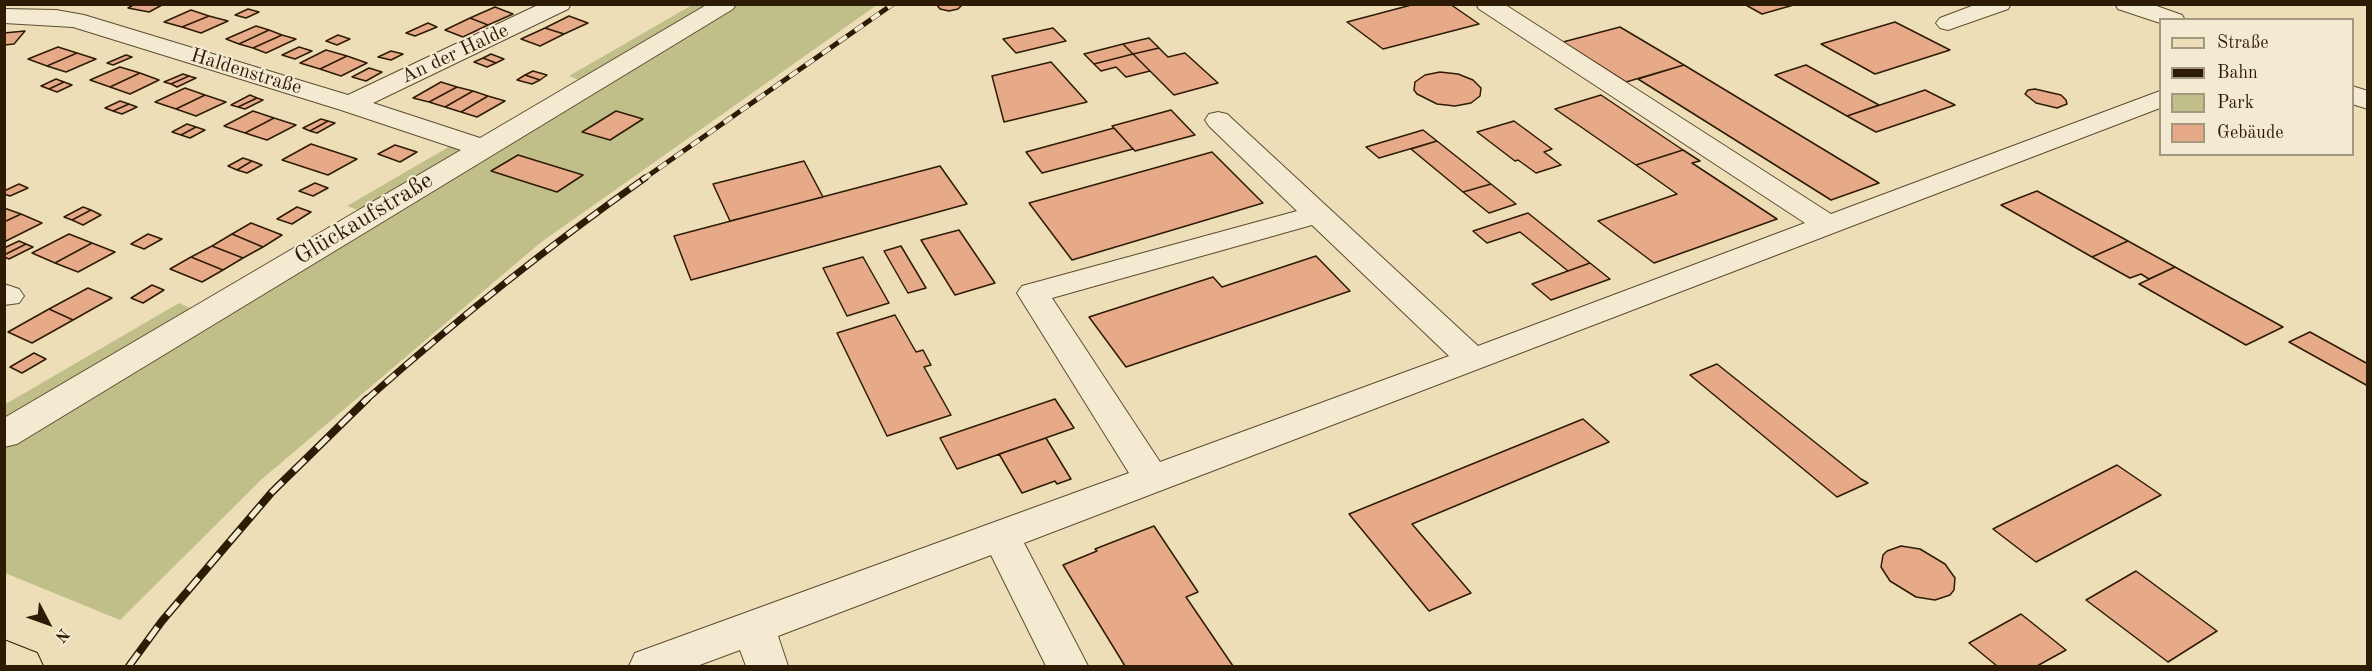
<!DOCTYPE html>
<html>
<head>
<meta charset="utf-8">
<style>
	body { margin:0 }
	#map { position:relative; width:2372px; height:671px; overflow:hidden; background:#eddeb8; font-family:"Old Standard TT",serif }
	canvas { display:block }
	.frame { position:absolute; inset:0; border:6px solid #2e1b05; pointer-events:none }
	.legend { position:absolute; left:2159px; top:18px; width:195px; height:138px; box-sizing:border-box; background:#f3ead1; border:2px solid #a4977f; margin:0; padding:8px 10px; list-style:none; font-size:18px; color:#2e1b05 }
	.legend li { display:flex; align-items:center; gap:12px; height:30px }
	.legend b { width:30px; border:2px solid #a4977f }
	.north { position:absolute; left:18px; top:593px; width:60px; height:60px; -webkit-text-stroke:4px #f3ead1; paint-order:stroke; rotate:131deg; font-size:16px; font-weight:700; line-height:24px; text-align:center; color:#2e1b05 }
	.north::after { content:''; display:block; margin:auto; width:21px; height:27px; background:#2e1b05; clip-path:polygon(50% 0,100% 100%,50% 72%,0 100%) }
</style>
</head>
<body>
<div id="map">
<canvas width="2372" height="671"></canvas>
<div class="frame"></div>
<ul class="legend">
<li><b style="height:8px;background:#eddeb8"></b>Straße</li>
<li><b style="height:8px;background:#2e1b05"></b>Bahn</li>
<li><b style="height:16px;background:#c0bf89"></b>Park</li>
<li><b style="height:16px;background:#e6aa89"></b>Gebäude</li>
</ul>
<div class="north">N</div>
</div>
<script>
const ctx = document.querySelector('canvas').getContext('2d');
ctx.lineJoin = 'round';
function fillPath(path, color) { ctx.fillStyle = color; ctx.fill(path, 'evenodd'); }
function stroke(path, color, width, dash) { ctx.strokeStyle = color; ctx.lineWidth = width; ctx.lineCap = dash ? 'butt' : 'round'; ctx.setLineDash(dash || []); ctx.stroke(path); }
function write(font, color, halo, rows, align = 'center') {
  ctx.font = font + ' "Old Standard TT",serif'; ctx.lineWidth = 4.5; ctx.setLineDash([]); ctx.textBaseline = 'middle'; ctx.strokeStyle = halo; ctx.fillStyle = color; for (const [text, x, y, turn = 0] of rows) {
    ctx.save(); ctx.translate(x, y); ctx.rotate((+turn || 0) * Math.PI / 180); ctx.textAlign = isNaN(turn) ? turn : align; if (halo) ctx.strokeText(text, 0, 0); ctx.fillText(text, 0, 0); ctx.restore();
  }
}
const green = new Path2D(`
	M692 5H713L584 82 569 76Z
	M731 5H877L540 243 262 479 120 620 5 573 4 445Z
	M452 145 458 150 456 157 364 212 347 206Z
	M179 303 198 312 5 427 4 405Z`);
const building = new Path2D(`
	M135 4H164L149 12 128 8Z
	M963 4 958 9 949 11 940 9 937 5Z
	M1415 4H1450L1479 24 1383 49 1347 22Z
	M1744 4H1797L1762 14Z
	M495 7 513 14 488 25 470 18Z
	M248 9 259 12 246 18 235 15Z
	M191 10 209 16 182 27 164 22Z
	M209 16 228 21 201 33 182 27Z
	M569 16 588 23 564 34 545 28Z
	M470 18 488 25 463 37 445 30Z
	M1895 22 1950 50 1875 74 1821 44Z
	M428 23 437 27 415 36 406 33Z
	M256 26 269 30 239 44 226 39Z
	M1620 27 1684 65 1626 82 1563 42Z
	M545 28 564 34 540 46 521 39Z
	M1053 28 1066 41 1016 53 1003 39Z
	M269 30 282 35 253 48 239 44Z
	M25 31 14 44 4 45V33Z
	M282 35 296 39 266 53 253 48Z
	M338 35 350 39 337 45 326 41Z
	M1149 38 1159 48 1133 54 1123 44Z
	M1123 44 1133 54 1094 64 1084 54Z
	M58 47 77 53 47 66 28 59Z
	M299 47 312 51 295 59 282 55Z
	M1159 48 1168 57 1185 53 1218 83 1174 95 1133 54Z
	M326 50 347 56 320 69 300 63Z
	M391 51 403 54 391 60 378 57Z
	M77 53 96 59 66 72 47 66Z
	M491 54 504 59 496 63 483 58Z
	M1133 54 1150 71 1126 77 1116 67 1101 71 1094 64Z
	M126 55 132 57 113 65 107 63Z
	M347 56 367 63 341 76 320 69Z
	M483 58 496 63 487 67 474 62Z
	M1051 62 1087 102 1004 122 992 76Z
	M1684 65 1879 183 1831 200 1638 79Z
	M1806 65 1879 105 1847 116 1775 75Z
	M120 67 140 73 110 87 90 80Z
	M369 68 382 72 366 81 352 77Z
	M533 71 547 75 540 80 525 75Z
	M1440 72 1458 74 1473 80 1481 88 1480 96 1471 103 1455 106 1437 104 1417 94 1414 90 1415 82 1425 75Z
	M140 73 159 80 130 94 110 87Z
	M183 74 189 76 171 84 164 82Z
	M525 75 540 80 532 84 517 80Z
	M189 76 196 78 177 87 171 84Z
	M56 79 64 82 49 89 41 86Z
	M64 82 72 85 57 92 49 89Z
	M441 82 457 87 429 102 413 98Z
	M457 87 473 91 445 107 429 102Z
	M185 88 205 95 176 109 155 102Z
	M2035 89 2061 95 2066 100 2067 104 2057 108 2036 103 2025 94 2028 90Z
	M1925 90 1955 105 1876 132 1847 116Z
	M473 91 488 96 461 112 445 107Z
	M205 95 226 102 196 116 176 109Z
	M250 95 257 98 238 107 231 105Z
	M1601 95 1683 150 1636 165 1555 109Z
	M488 96 505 101 477 117 461 112Z
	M257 98 263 100 245 109 238 107Z
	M120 101 129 104 113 111 105 108Z
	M129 104 137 107 122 114 113 111Z
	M1171 110 1195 135 1135 151 1112 126Z
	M253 111 274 118 245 133 224 126Z
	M616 111 643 119 610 140 582 132Z
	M274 118 296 125 267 140 245 133Z
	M321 119 328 121 310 131 303 128Z
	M328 121 335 123 317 133 310 131Z
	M1514 121 1552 149 1544 152 1561 165 1536 173 1518 160 1515 161 1477 132Z
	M187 124 196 127 181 135 172 132Z
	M196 127 205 130 190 138 181 135Z
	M1114 128 1133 149 1042 173 1026 152Z
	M1423 130 1437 141 1379 158 1366 147Z
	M1437 141 1491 184 1463 192 1411 149Z
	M311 144 357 159 328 175 282 160Z
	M395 145 417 152 400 162 378 154Z
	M1683 150 1700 161 1692 163 1777 219 1654 263 1598 221 1677 194 1636 165Z
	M1212 152 1263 203 1072 260 1029 203Z
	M518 155 583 175 557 192 491 171Z
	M243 158 252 161 237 170 228 166Z
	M252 161 262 165 247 173 237 170Z
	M804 161 823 197 730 221 713 184Z
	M940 166 967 204 691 280 674 236Z
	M315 183 328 188 313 196 299 191Z
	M19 184 28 188 10 196 4 194V191Z
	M1491 184 1516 204 1489 213 1463 192Z
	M2037 191 2128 241 2092 257 2001 205Z
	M83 207 91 210 72 220 64 217Z
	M297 207 311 212 292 224 277 219Z
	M4 208 21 214 4 222Z
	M91 210 101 215 83 225 72 220Z
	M1528 213 1590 263 1568 271 1520 232 1487 243 1473 231Z
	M21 214 42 223 4 242V222Z
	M251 223 282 235 263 247 232 234Z
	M959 230 995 283 955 295 921 240Z
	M69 234 92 243 55 263 32 253Z
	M148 234 162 239 144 249 131 244Z
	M232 234 263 247 243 258 212 246Z
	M19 241 26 244 4 255V248Z
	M2128 241 2175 267 2149 279 2141 274 2130 278 2092 257Z
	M92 243 115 252 78 272 55 263Z
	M26 244 33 247 9 259 4 257V255Z
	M212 246 243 258 223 270 191 257Z
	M901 246 926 288 908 293 884 251Z
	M1316 256 1350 291 1126 367 1089 317 1213 277 1222 287Z
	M191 257 223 270 202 282 170 269Z
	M863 257 889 303 847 316 823 268Z
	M1590 263 1610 279 1551 300 1532 284Z
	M2175 267 2283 327 2246 345 2139 284Z
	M152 285 164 290 143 303 131 298Z
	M88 288 112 298 73 320 49 309Z
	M49 309 73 320 32 343 8 332Z
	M895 315 916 352 923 350 931 365 924 367 951 415 887 436 837 333Z
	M2310 332 2368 364V386L2289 342Z
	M34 353 46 359 22 373 10 367Z
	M1717 364 1861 479 1868 483 1837 497 1690 375Z
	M1055 399 1074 428 957 469 940 438Z
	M1583 419 1609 442 1412 524 1471 593 1429 611 1349 514Z
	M1046 438 1071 479 1057 484 1055 481 1022 493 999 454Z
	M2117 465 2161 495 2036 562 1993 529Z
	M1154 526 1198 592 1186 597 1233 666H1125L1063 565 1097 551 1095 549Z
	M1901 546 1920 549 1945 564 1955 578 1954 590 1950 595 1935 600 1916 597 1890 581 1881 567 1883 555 1887 551Z
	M2136 571 2217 631 2168 662 2086 600Z
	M2021 614 2066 650 2037 666H1997L1969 643Z`);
const minor = new Path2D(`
	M540 4H571L568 9 373 103 480 138 708 4H736L733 9 17 444 4 447V418L461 150 341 110 73 27 4 23V9L56 10 84 15 348 95Z
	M1476 4H1504L1831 214 2160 91V108L1024 543 1088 666H1046L991 555 778 636 788 666H746L740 650 697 666H629L635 653 1129 473 1017 293 1022 286 1297 211 1209 126 1205 120 1209 114 1218 112 1227 114 1478 346 1805 223 1479 9ZM1312 225 1449 356 1160 462 1052 298Z
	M1977 4H2011L2008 9 1948 30 1940 28 1936 23 1940 18Z
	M2115 4H2151L2182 15 2185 20H2160V23L2118 9Z
	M2352 86 2368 91V109L2352 104Z
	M4 284 19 289 24 296 19 303 4 305Z`);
const major = new Path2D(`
	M4 640 37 653 43 666H4Z`);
const railFar2 = new Path2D(`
	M642 180 893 4`);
const railFar1 = new Path2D(`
	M366 400C455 321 547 247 645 178`);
const rail = new Path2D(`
	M129 666 162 621 272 492 367 399`);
const farStreetnames = [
	["An der Halde",455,54,-25],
	["Haldenstraße",246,72,17]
];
const streetNames = [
	["Glückaufstraße",364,219,-31]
];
fillPath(green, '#c0bf89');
fillPath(building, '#e6aa89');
stroke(building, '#2e1b05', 1.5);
stroke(minor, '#5e4c32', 2);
stroke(major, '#2e1b05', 2);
fillPath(minor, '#f3ead1');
fillPath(major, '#eddeb8');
stroke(railFar2, '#2e1b05', 5);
stroke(railFar1, '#2e1b05', 7);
stroke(rail, '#2e1b05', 8);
stroke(railFar2, '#f3ead1', 4, [10]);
stroke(railFar1, '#f3ead1', 4.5, [13]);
stroke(rail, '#f3ead1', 5, [16]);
write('20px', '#2e1b05', '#f3ead1', farStreetnames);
write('24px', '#2e1b05', '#f3ead1', streetNames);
</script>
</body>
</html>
